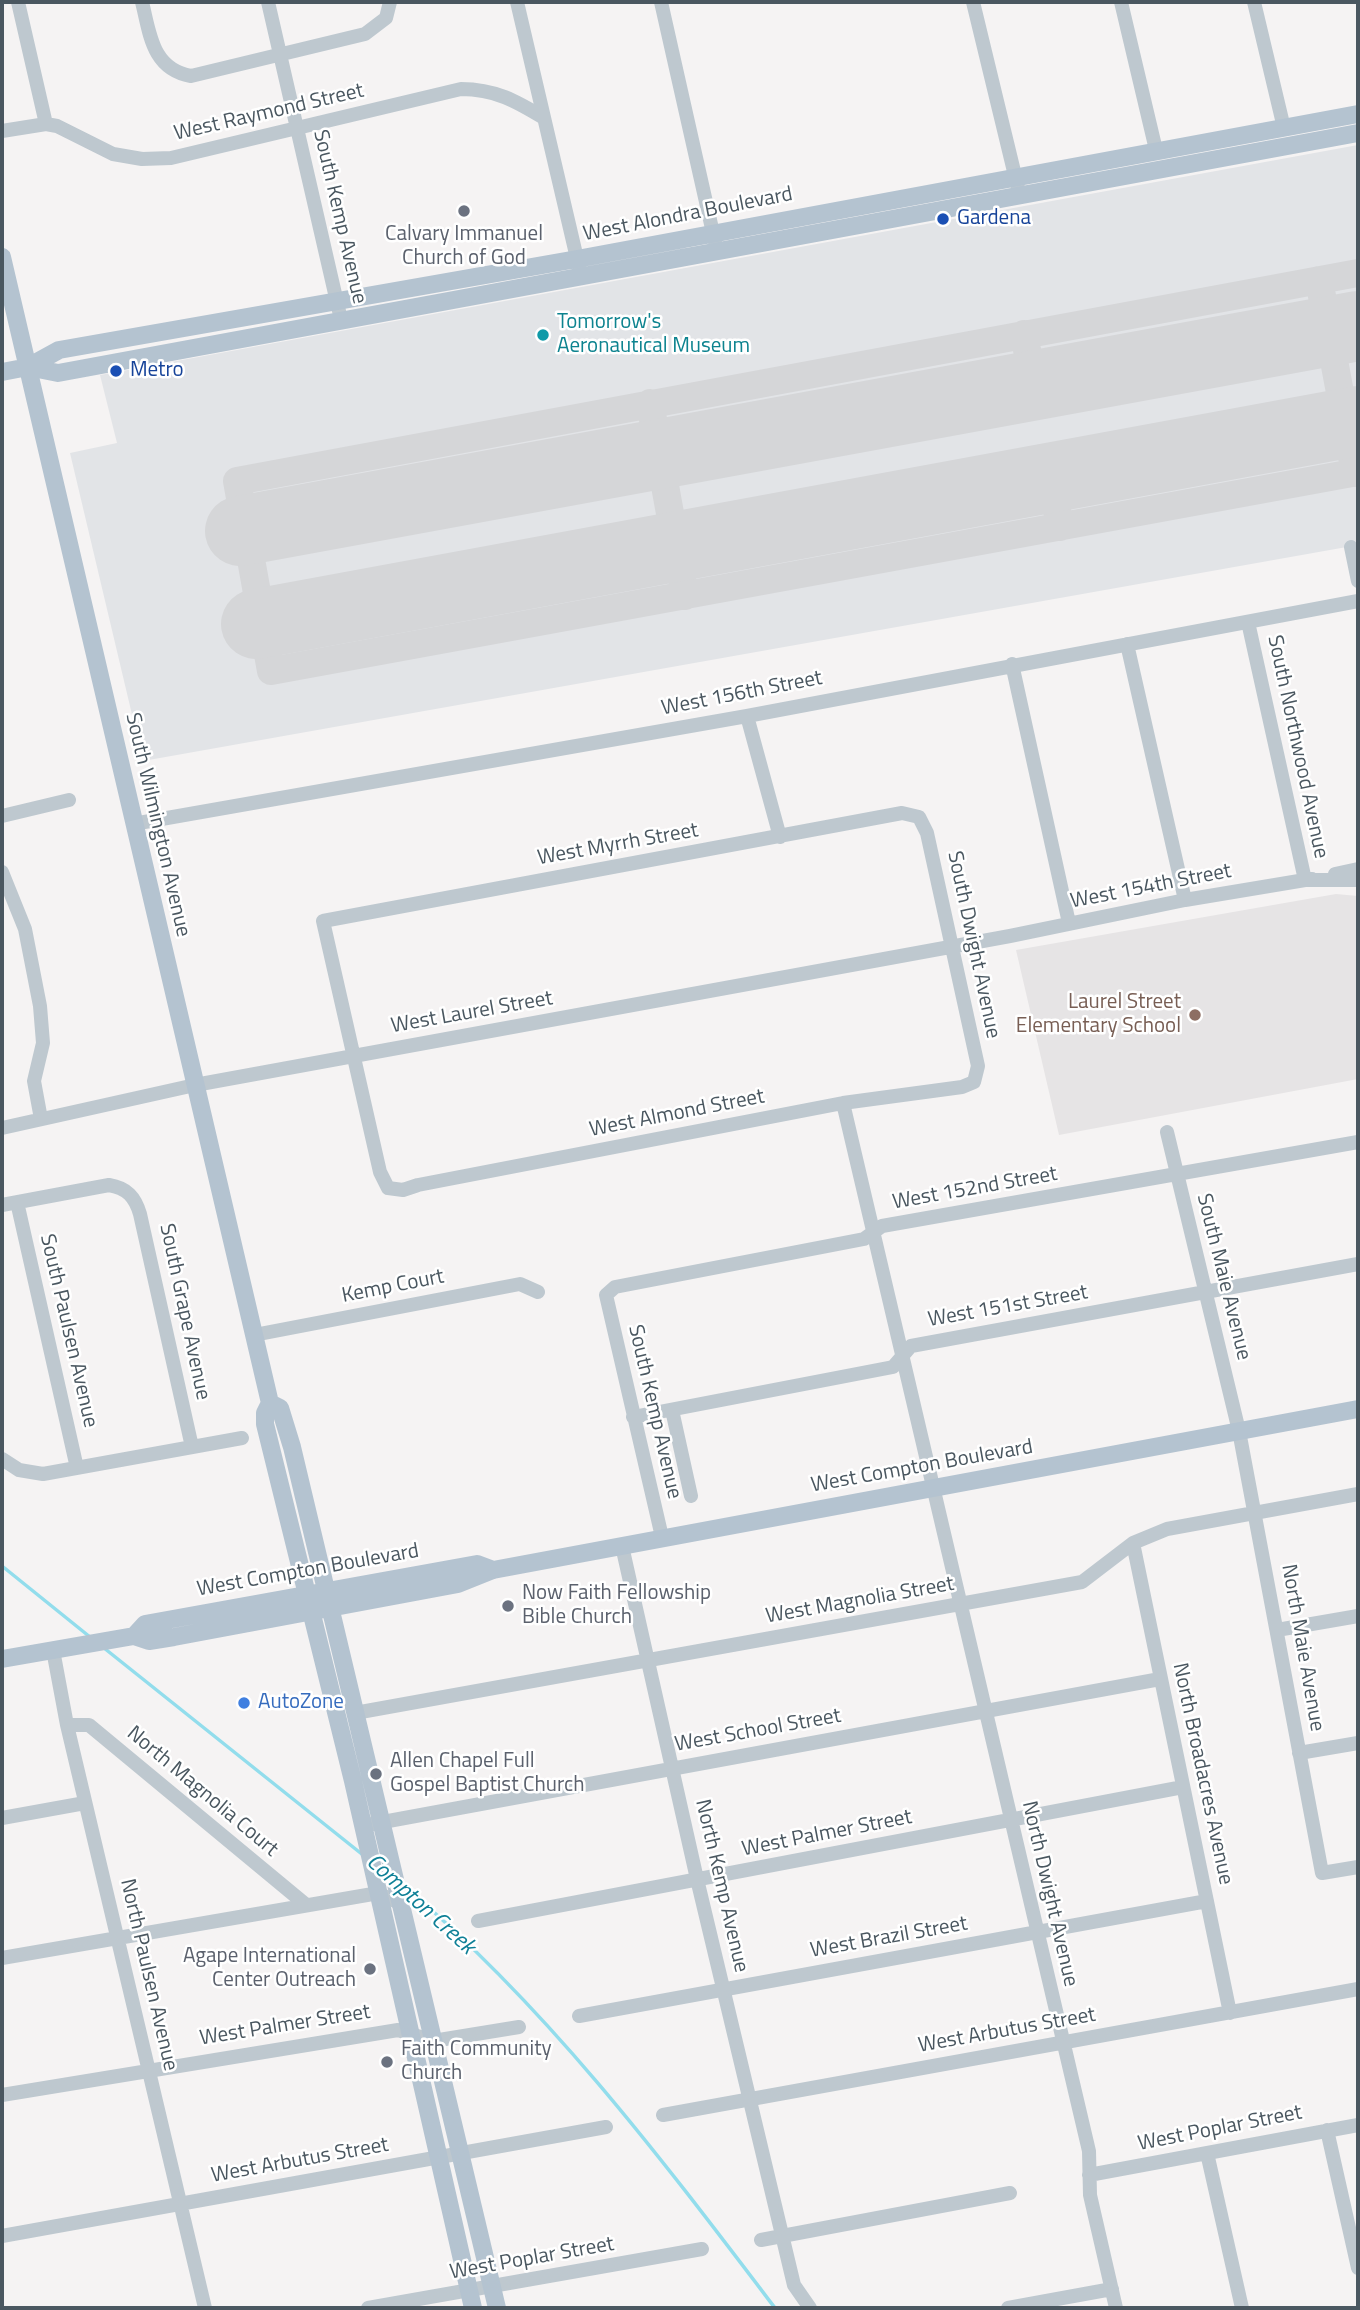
<!DOCTYPE html>
<html>
<head>
<meta charset="utf-8">
<style>
	body { margin:0 }
	#map { position:relative; width:1360px; height:2310px; overflow:hidden; background:#f5f3f3; font-family:"Titillium Web",sans-serif }
	canvas { display:block }
	.frame { position:absolute; inset:0; border:4px solid #4a5760; pointer-events:none }
</style>
</head>
<body>
<div id="map">
<canvas width="1360" height="2310"></canvas>
<div class="frame"></div>
</div>
<script>
const ctx = document.querySelector('canvas').getContext('2d');
ctx.lineJoin = 'round';
function fillPath(path, color) { ctx.fillStyle = color; ctx.fill(path, 'evenodd'); }
function stroke(path, color, width, dash) { ctx.strokeStyle = color; ctx.lineWidth = width; ctx.lineCap = dash ? 'butt' : 'round'; ctx.setLineDash(dash || []); ctx.stroke(path); }
function write(font, color, halo, rows, align = 'center') {
  ctx.font = font + ' "Titillium Web",sans-serif'; ctx.lineWidth = 5; ctx.setLineDash([]); ctx.textBaseline = 'middle'; ctx.strokeStyle = halo; ctx.fillStyle = color; for (const [text, x, y, turn = 0] of rows) {
    ctx.save(); ctx.translate(x, y); ctx.rotate((+turn || 0) * Math.PI / 180); ctx.textAlign = isNaN(turn) ? turn : align; if (halo) ctx.strokeText(text, 0, 0); ctx.fillText(text, 0, 0); ctx.restore();
  }
}
const education = new Path2D(`
	M1336 894 1358 896V1079L1059 1135 1016 950Z`);
const airport = new Path2D(`
	M1358 145V545L143 761 70 453 117 443 100 375Z`);
const stream = new Path2D(`
	M2 1566 90 1637
	M104 1648 363 1855
	M403 1885C548 2008 661 2158 775 2308`);
const taxiway = new Path2D(`
	M1358 273 237 481 271 671 1358 472
	M1319 280 1355 473
	M1024 334 1034 386
	M650 403 685 596
	M1051 478 1060 527`);
const runway = new Path2D(`
	M240 531 1358 326
	M256 624 1358 421`);
const minor = new Path2D(`
	M18 2 46 124
	M142 2C150 34 152 69 191 76L365 34 386 18 390 2
	M268 2 339 311
	M517 2 579 267
	M661 2 715 242
	M973 2 1018 188
	M1121 2 1156 150
	M1254 2 1284 128
	M2 131 46 124 57 126 113 154 142 159 171 158 461 89C495 89 516 101 544 118
	M1351 547 1358 581
	M1248 622 1305 880 1312 879
	M1127 644 1185 900
	M1012 664 1069 923
	M747 716 780 837
	M902 813 919 817 927 833 978 1066 974 1082 962 1087 843 1103 418 1185 403 1190 388 1188 380 1172 323 921Z
	M2 816 69 800
	M133 824 747 716 1358 601
	M2 872 25 929 40 1006 43 1043 34 1081 41 1119
	M1335 874 1358 869
	M843 1103 1089 2151 1090 2195 1116 2308
	M2 1128 195 1085 1010 936 1185 900 1305 880H1358
	M1167 1132 1239 1431 1322 1873 1358 1867
	M17 1202 77 1468
	M2 1205 109 1185C127 1188 135 1197 140 1214L192 1447
	M254 1335 520 1284 538 1292
	M672 1410 691 1496
	M633 1417 893 1367 911 1346 1358 1264
	M2 1459 19 1470 43 1474 242 1438
	M662 1537 606 1295 615 1287 864 1239 882 1226 1358 1142
	M1133 1543 1230 2013
	M622 1546 697 1879 794 2285 810 2308
	M1277 1630 1358 1616
	M53 1650 67 1725 205 2308
	M355 1713 1082 1582 1133 1543 1167 1529 1358 1494
	M67 1725H89L305 1904
	M1299 1753 1358 1743
	M2 1818 85 1803
	M372 1824 1160 1679
	M478 1921 1183 1787
	M2 1958 367 1895 378 1893 399 1903
	M579 2016 1207 1901
	M2 2095 398 2030 433 2041 519 2027
	M663 2115 1358 1989
	M1327 2130 1358 2268
	M1207 2153 1242 2308
	M1089 2175 1358 2125
	M2 2236 606 2127
	M761 2240 1010 2193
	M368 2308 702 2249
	M1008 2308 1112 2289`);
const major = new Path2D(`
	M2 257 270 1403 265 1413V1424L353 1781 473 2308
	M28 367 58 373 1358 133
	M2 372 28 367 59 350 577 259 1358 114
	M270 1403 280 1408 292 1447 497 2308
	M134 1636 145 1624 477 1564 493 1570
	M2 1659 134 1636 149 1641 174 1637 458 1584 493 1570 1358 1409`);
const markers = [
	[464,211,7,"#6b7280"],
	[943,219,7,"#1a4fb4"],
	[543,335,7,"#0f9aa8"],
	[116,371,7,"#1a4fb4"],
	[1195,1015,7,"#8d6e63"],
	[508,1606,7,"#6b7280"],
	[244,1703,7,"#3f7fe0"],
	[376,1774,7,"#6b7280"],
	[370,1969,7,"#6b7280"],
	[387,2062,7,"#6b7280"]
];
const streetNames = [
	["West Raymond Street",269,113,-13],
	["West Alondra Boulevard",688,215,-11],
	["South Kemp Avenue",339,217,77],
	["West 156th Street",742,694,-11],
	["South Northwood Avenue",1297,747,78],
	["South Wilmington Avenue",157,825,77],
	["West Myrrh Street",618,845,-10],
	["West 154th Street",1151,887,-11],
	["South Dwight Avenue",973,945,78],
	["West Laurel Street",472,1013,-10],
	["West Almond Street",677,1114,-11],
	["West 152nd Street",975,1189,-10],
	["South Maie Avenue",1223,1277,76],
	["Kemp Court",393,1287,-11],
	["West 151st Street",1008,1307,-10],
	["South Grape Avenue",184,1312,78],
	["South Paulsen Avenue",68,1331,77],
	["South Kemp Avenue",654,1412,77],
	["West Compton Boulevard",922,1467,-10],
	["West Compton Boulevard",308,1571,-10],
	["West Magnolia Street",860,1601,-10],
	["North Maie Avenue",1302,1648,80],
	["West School Street",758,1731,-10],
	["North Broadacres Avenue",1202,1774,78],
	["North Magnolia Court",202,1792,40],
	["West Palmer Street",827,1834,-11],
	["North Kemp Avenue",721,1886,77],
	["North Dwight Avenue",1049,1894,77],
	["West Brazil Street",889,1938,-10],
	["North Paulsen Avenue",148,1975,77],
	["West Palmer Street",285,2026,-9],
	["West Arbutus Street",1007,2031,-10],
	["West Poplar Street",1220,2129,-11],
	["West Arbutus Street",300,2161,-10],
	["West Poplar Street",532,2259,-10]
];
const transitNames = [
	["Gardena",957,219],
	["Metro",130,371]
];
const worshipNames = [
	["Calvary Immanuel",464,235,"center"],
	["Church of God",464,259,"center"],
	["Now Faith Fellowship",522,1594],
	["Bible Church",522,1618],
	["Allen Chapel Full",390,1762],
	["Gospel Baptist Church",390,1786],
	["Agape International",356,1957,"right"],
	["Center Outreach",356,1981,"right"],
	["Faith Community",401,2050],
	["Church",401,2074]
];
const cultureNames = [
	["Tomorrow's",557,323],
	["Aeronautical Museum",557,347]
];
const educationNames = [
	["Laurel Street",1181,1003],
	["Elementary School",1181,1027]
];
const shopNames = [
	["AutoZone",258,1703]
];
const waterNames = [
	["Compton Creek",420,1905,42]
];
fillPath(education, '#e6e4e5');
fillPath(airport, '#e2e4e7');
stroke(stream, '#92ddec', 3.5);
stroke(taxiway, '#d5d6d8', 28);
stroke(runway, '#d5d6d8', 70);
stroke(minor, '#bec8cf', 14);
stroke(major, '#b4c3d0', 18);
for (const [x, y, r, color] of markers) { const dot = new Path2D(); dot.arc(x, y, r, 0, 2 * Math.PI); ctx.fillStyle = color; ctx.fill(dot); stroke(dot, '#fff', 2.5); }
write('21px', '#4a5760', '#fff', streetNames);
write('21px', '#164399', '#fff', transitNames, 'left');
write('21px', '#5b616d', '#fff', worshipNames, 'left');
write('21px', '#0d838f', '#fff', cultureNames, 'left');
write('21px', '#785e54', '#fff', educationNames, 'right');
write('21px', '#366cbe', '#fff', shopNames, 'left');
write('italic 23px', '#0f8097', '#fff', waterNames);
</script>
</body>
</html>
